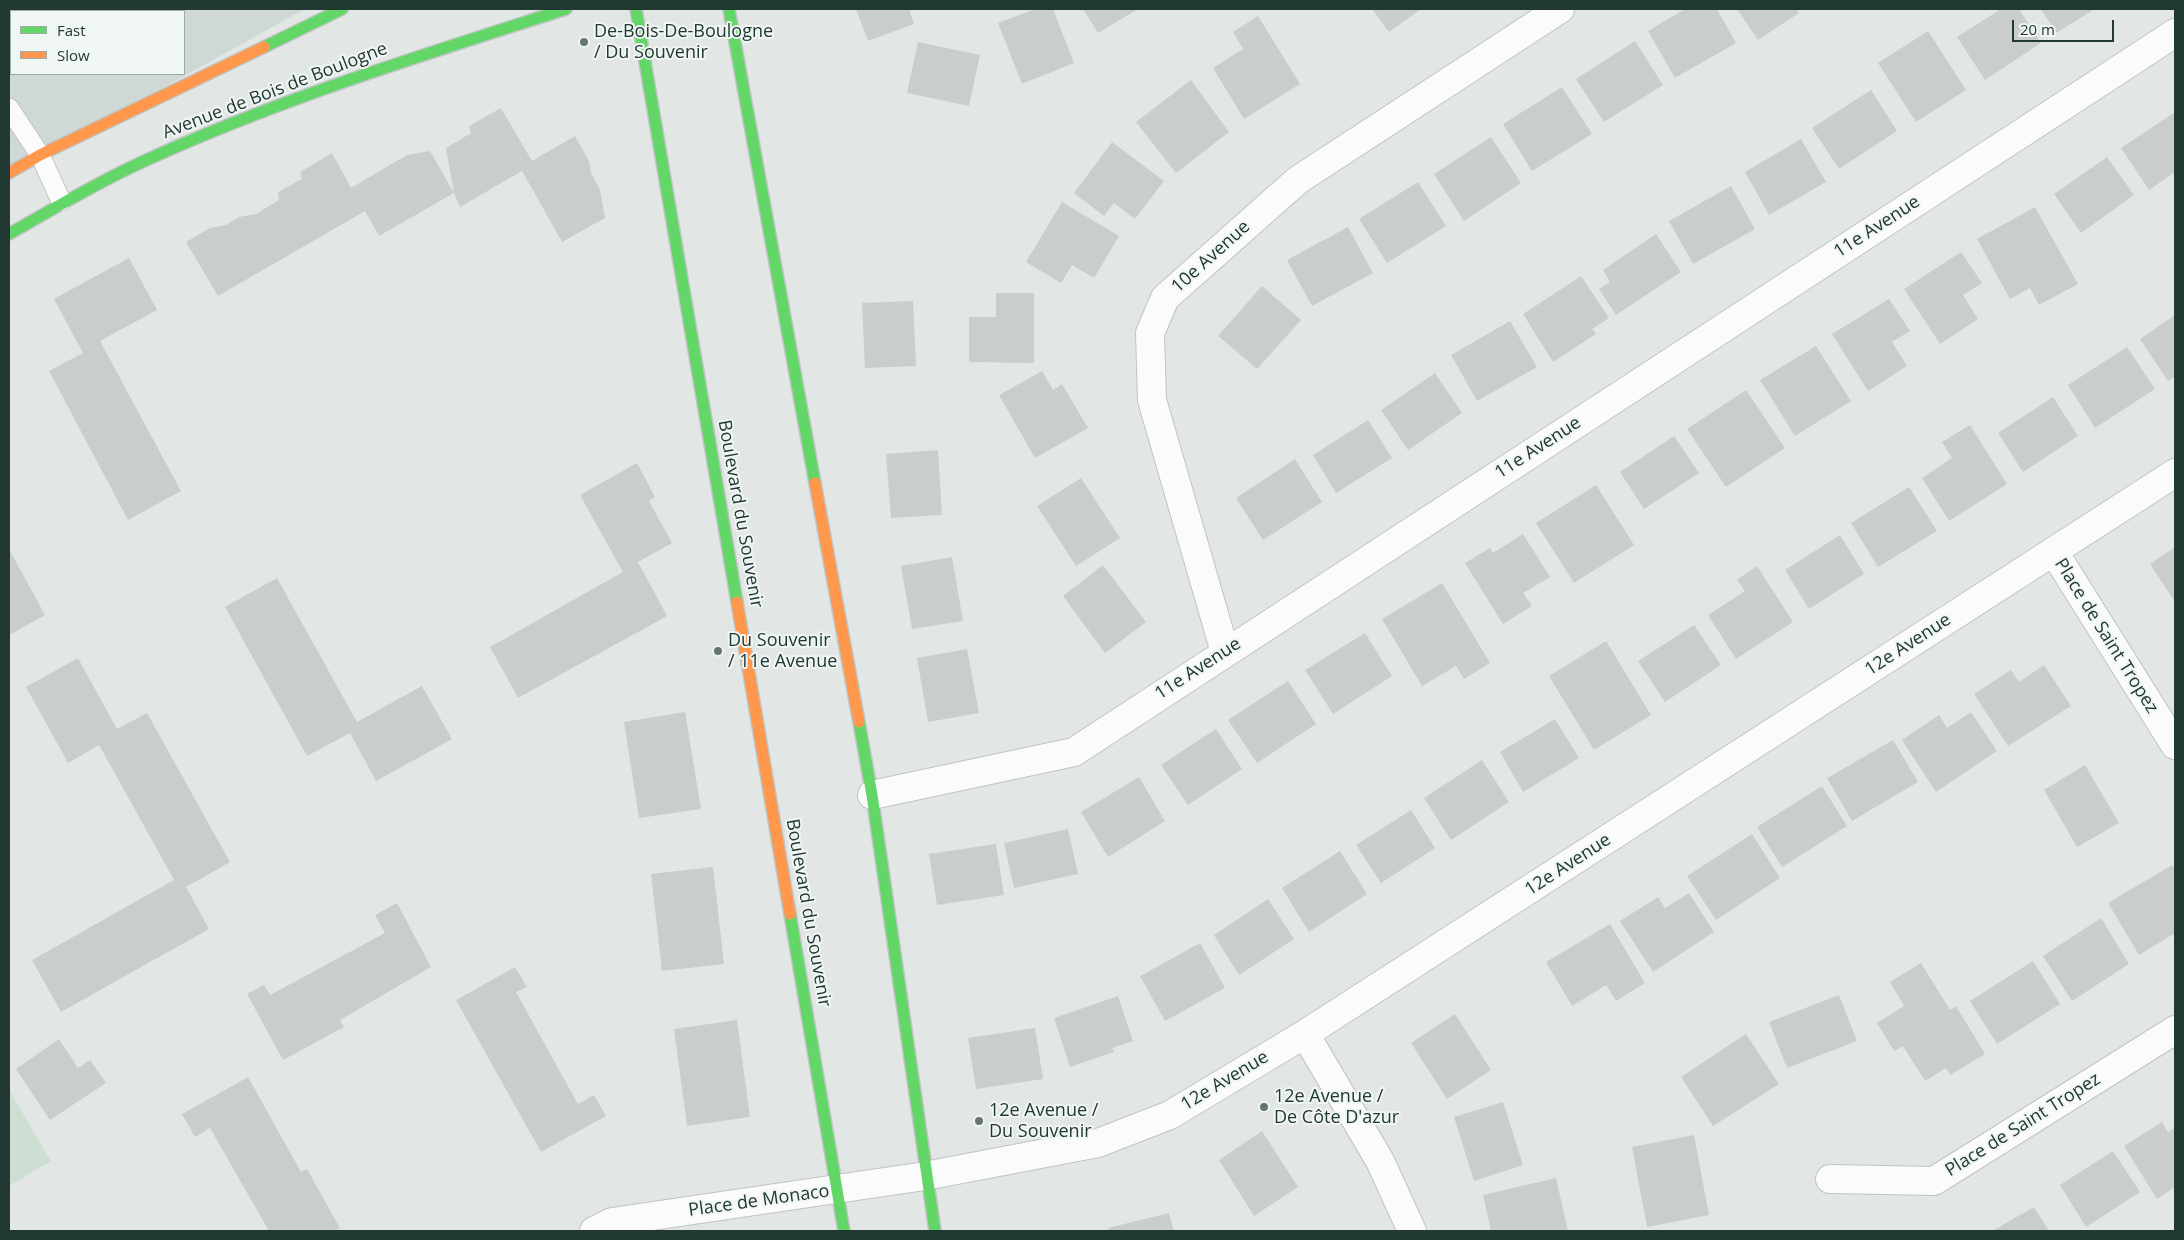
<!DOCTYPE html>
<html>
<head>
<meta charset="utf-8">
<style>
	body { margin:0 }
	#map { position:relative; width:2184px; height:1240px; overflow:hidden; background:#e2e7e5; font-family:"Open Sans",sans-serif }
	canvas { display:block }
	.frame { position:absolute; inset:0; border:10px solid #223832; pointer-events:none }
	.legend { position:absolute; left:10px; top:10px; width:175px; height:65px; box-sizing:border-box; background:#f0f6f3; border:1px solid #9eaaa6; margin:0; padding:6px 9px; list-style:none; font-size:15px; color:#223832 }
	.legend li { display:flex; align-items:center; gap:10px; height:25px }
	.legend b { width:25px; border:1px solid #9eaaa6 }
	.scale { position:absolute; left:2012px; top:20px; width:102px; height:22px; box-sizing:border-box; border:2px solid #223832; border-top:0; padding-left:6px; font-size:15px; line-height:18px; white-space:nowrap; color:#223832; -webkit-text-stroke:4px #f0f6f3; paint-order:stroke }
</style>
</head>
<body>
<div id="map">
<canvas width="2184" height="1240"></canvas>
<div class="frame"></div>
<ul class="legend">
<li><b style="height:6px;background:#63d668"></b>Fast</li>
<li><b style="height:6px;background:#ff974d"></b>Slow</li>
</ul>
<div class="scale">20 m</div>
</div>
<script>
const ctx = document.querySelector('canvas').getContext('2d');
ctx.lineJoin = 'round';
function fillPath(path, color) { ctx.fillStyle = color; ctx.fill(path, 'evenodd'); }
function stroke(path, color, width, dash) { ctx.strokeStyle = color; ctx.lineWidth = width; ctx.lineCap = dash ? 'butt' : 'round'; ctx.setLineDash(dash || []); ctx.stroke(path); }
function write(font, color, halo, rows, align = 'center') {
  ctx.font = font + ' "Open Sans",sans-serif'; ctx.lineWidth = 4; ctx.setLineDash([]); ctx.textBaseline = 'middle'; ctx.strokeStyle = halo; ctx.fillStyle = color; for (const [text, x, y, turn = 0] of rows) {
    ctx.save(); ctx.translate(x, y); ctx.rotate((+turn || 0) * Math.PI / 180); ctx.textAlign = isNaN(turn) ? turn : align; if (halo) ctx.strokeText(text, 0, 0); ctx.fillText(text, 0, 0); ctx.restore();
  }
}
const built = new Path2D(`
	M9 9H305L9 173ZM11 11H184V74H11Z`);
const green = new Path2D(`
	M9 1090 51 1161 9 1186Z`);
const building = new Path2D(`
	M856 9H909L914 24 868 41Z
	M1035 9H1053L1074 63 1022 84 998 23Z
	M1083 9H1138L1098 33Z
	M1372 9H1421L1389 32Z
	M1685 9H1717L1736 43 1675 78 1648 31Z
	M1737 9H1796L1799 13 1758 40Z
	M2001 9H2019L2041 43 1985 80 1957 37Z
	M2041 9H2095L2056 33Z
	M1258 16 1300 84 1244 119 1213 68 1243 49 1233 32Z
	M1928 31 1966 90 1916 122 1878 63Z
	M1635 41 1663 85 1604 122 1576 79Z
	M918 42 980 55 969 106 907 93Z
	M1191 80 1229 132 1176 173 1136 122Z
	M1562 87 1592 134 1532 171 1503 124Z
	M1871 90 1897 131 1839 169 1812 128Z
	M501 108 532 161 575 136 589 161 591 173 600 190 605 218 562 242 522 171 460 207 454 193 379 236 365 211 218 296 186 242 210 228 226 225 239 217 256 214 279 200 278 192 302 179 300 172 332 153 351 188 407 155 430 151 454 193 446 148 471 133 469 126Z
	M2175 112V172L2149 190 2121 148Z
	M1491 137 1521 183 1464 221 1434 174Z
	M1801 139 1826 182 1769 215 1745 172Z
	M1112 142 1164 181 1135 219 1114 203 1104 216 1074 193Z
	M2107 157 2134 195 2081 233 2054 194Z
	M1418 182 1446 226 1387 263 1359 219Z
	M1731 186 1755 229 1693 264 1669 221Z
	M1062 202 1119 236 1094 278 1072 265 1061 283 1026 262Z
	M2035 207 2078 284 2039 305 2030 288 2010 299 1977 239Z
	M1348 227 1373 273 1312 306 1287 260Z
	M1656 234 1681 272 1616 315 1599 289 1610 282 1603 270Z
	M1961 252 1982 283 1963 295 1978 319 1940 344 1904 289Z
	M129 258 157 310 100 341 181 491 128 520 49 371 83 353 54 299Z
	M1581 276 1609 318 1592 329 1596 334 1553 362 1523 314Z
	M1262 286 1301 320 1257 369 1218 336Z
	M996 293H1034V363L969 362V317H996Z
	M1889 299 1910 331 1892 342 1907 366 1868 391 1832 334Z
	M913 301 916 366 865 368 862 303Z
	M2175 315V377L2168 381 2140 339Z
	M1510 321 1537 367 1477 401 1451 355Z
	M1816 346 1851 401 1795 436 1760 380Z
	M2127 347 2155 389 2095 428 2068 385Z
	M1042 371 1053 390 1062 384 1088 428 1035 458 999 395Z
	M1435 373 1462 413 1408 450 1381 410Z
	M1746 390 1785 448 1726 487 1687 429Z
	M2053 397 2078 436 2023 472 1998 433Z
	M1368 420 1392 458 1336 493 1313 455Z
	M1970 425 2007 484 1949 521 1922 478 1952 458 1942 442Z
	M1674 436 1699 473 1644 509 1620 472Z
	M938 450 942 515 891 518 886 454Z
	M1295 459 1322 502 1263 540 1236 498Z
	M637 463 655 497 649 501 672 543 638 562 667 616 518 698 490 647 623 572 580 495Z
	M1081 478 1120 538 1076 566 1037 506Z
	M1596 485 1634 545 1574 583 1536 523Z
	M1909 487 1937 531 1878 567 1851 523Z
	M1523 534 1550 577 1523 593 1532 606 1503 624 1465 563 1490 548 1493 553Z
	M1840 535 1864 574 1809 609 1785 570Z
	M2175 547V602L2150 564Z
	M9 549 45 615 9 635Z
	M952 557 963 621 912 629 901 566Z
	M1103 565 1146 622 1105 653 1063 596Z
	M1757 566 1793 622 1736 659 1708 615 1745 591 1737 580Z
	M277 578 357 722 422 686 452 739 376 781 350 733 307 756 225 607Z
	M1442 583 1490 663 1464 679 1456 666 1422 686 1382 619Z
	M1694 625 1721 665 1665 702 1638 661Z
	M1365 633 1392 676 1333 714 1305 670Z
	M1606 641 1651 715 1594 750 1549 676Z
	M967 649 979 713 928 722 917 658Z
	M78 658 117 729 147 713 230 862 186 887 209 929 61 1012 32 960 174 880 99 745 68 763 26 687Z
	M2044 665 2071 706 2008 746 1974 694 2011 670 2019 682Z
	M1288 681 1316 724 1257 763 1228 720Z
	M685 712 701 809 639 818 624 722Z
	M1971 712 1997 751 1936 792 1902 740 1939 715 1947 728Z
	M1555 719 1579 758 1523 792 1500 752Z
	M1216 729 1242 769 1188 805 1161 765Z
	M1893 740 1918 782 1852 821 1827 778Z
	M1482 760 1509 802 1451 840 1424 798Z
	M2085 765 2119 823 2077 847 2044 790Z
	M1139 777 1165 821 1108 857 1081 812Z
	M1822 786 1847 826 1782 867 1757 827Z
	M1411 810 1435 848 1381 883 1356 845Z
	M1068 829 1078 874 1014 888 1004 843Z
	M1752 834 1780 878 1716 920 1687 876Z
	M996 844 1004 895 937 905 929 854Z
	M1340 851 1367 894 1309 932 1282 888Z
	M2172 865 2175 869V933L2139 955 2108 903Z
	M713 867 724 964 662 971 651 874Z
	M1689 893 1714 932 1653 972 1620 921 1658 897 1665 908Z
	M1268 899 1294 939 1239 975 1214 935Z
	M397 903 431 967 340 1020 344 1027 283 1060 247 994 264 985 270 995 385 933 375 915Z
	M2101 918 2129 964 2072 1001 2043 956Z
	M1610 924 1645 983 1616 1001 1606 985 1572 1006 1546 962Z
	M1200 943 1225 988 1165 1021 1140 976Z
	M2033 961 2060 1004 1997 1044 1970 1001Z
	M1921 963 1950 1010 1956 1006 1985 1054 1950 1075 1946 1068 1925 1081 1903 1046 1894 1051 1877 1023 1904 1006 1890 982Z
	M515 967 527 987 516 992 578 1104 594 1095 606 1116 541 1152 456 1000Z
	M1839 995 1857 1041 1787 1068 1769 1022Z
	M1118 996 1133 1041 1112 1048 1114 1052 1070 1067 1054 1018Z
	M1455 1014 1491 1070 1447 1099 1411 1043Z
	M737 1020 750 1117 687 1126 674 1029Z
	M1035 1028 1043 1079 976 1089 968 1038Z
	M1746 1034 1779 1084 1713 1126 1681 1077Z
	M59 1039 78 1068 90 1060 106 1083 50 1120 16 1069Z
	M248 1077 301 1172 307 1169 340 1228 334 1231H269L210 1128 195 1137 182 1114Z
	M1503 1102 1523 1165 1474 1181 1454 1117Z
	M2162 1122 2168 1132 2175 1128V1187L2157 1199 2124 1146Z
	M1262 1131 1298 1187 1254 1216 1219 1160Z
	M1694 1135 1709 1215 1647 1227 1632 1147Z
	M2113 1151 2140 1192 2086 1227 2060 1185Z
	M1556 1178 1568 1231H1491L1483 1195Z
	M2034 1207 2049 1231H1992Z
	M1169 1213 1174 1231H1109L1108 1228Z`);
const lane = new Path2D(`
	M9 108 40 155 61 201`);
const street = new Path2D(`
	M2054 552 2175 745
	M1225 652 1152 400 1150 333 1165 298 1298 180 1560 9
	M872 795 1074 752 2175 33
	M1305 1034 1380 1161 1412 1231
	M1830 1179 1934 1181 2175 1030
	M594 1231 612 1222 925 1176 1098 1143 1170 1115 1305 1034 2175 473`);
const fast = new Path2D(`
	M636 9 737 602
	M729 9 815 483
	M264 47 342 9
	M9 234C53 209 96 183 142 162 279 99 423 55 566 9
	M859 722 872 795 935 1231
	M790 914 844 1231`);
const slow = new Path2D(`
	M9 173 40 155 264 47
	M815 483 859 722
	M737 602 790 914`);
const markers = [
	[584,42,5,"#657571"],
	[718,651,5,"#657571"],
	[1264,1107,5,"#657571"],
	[979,1121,5,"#657571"]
];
const poiNames = [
	["De-Bois-De-Boulogne",594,32],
	["/ Du Souvenir",594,53],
	["Du Souvenir",728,641],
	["/ 11e Avenue",728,662],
	["12e Avenue /",1274,1097],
	["De Côte D'azur",1274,1118],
	["12e Avenue /",989,1111],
	["Du Souvenir",989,1132]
];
const streetNames = [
	["Avenue de Bois de Boulogne",275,91,-21],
	["11e Avenue",1877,227,-33],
	["10e Avenue",1211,257,-42],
	["11e Avenue",1538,448,-33],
	["Boulevard du Souvenir",740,514,80],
	["Place de Saint Tropez",2106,636,58],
	["12e Avenue",1908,645,-33],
	["11e Avenue",1198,669,-33],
	["12e Avenue",1568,865,-33],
	["Boulevard du Souvenir",808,913,80],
	["12e Avenue",1225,1081,-31],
	["Place de Saint Tropez",2023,1125,-32],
	["Place de Monaco",759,1201,-8]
];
fillPath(built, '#d0d8d5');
fillPath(green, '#ccdfd2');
fillPath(building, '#c9cecc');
stroke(lane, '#bfc4c2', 21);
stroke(street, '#bfc4c2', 30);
stroke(fast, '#bec5c2', 14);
stroke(slow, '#bec5c2', 14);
stroke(lane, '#fbfbfb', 19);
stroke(street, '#fbfbfb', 28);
stroke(fast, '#63d668', 11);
stroke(slow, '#ff974d', 11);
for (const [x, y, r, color] of markers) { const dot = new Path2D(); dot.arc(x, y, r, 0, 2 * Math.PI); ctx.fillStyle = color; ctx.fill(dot); stroke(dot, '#f0f6f3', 2); }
write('18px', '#223832', '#f0f6f3', poiNames, 'left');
write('18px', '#223832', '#f0f6f3', streetNames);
</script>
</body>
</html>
